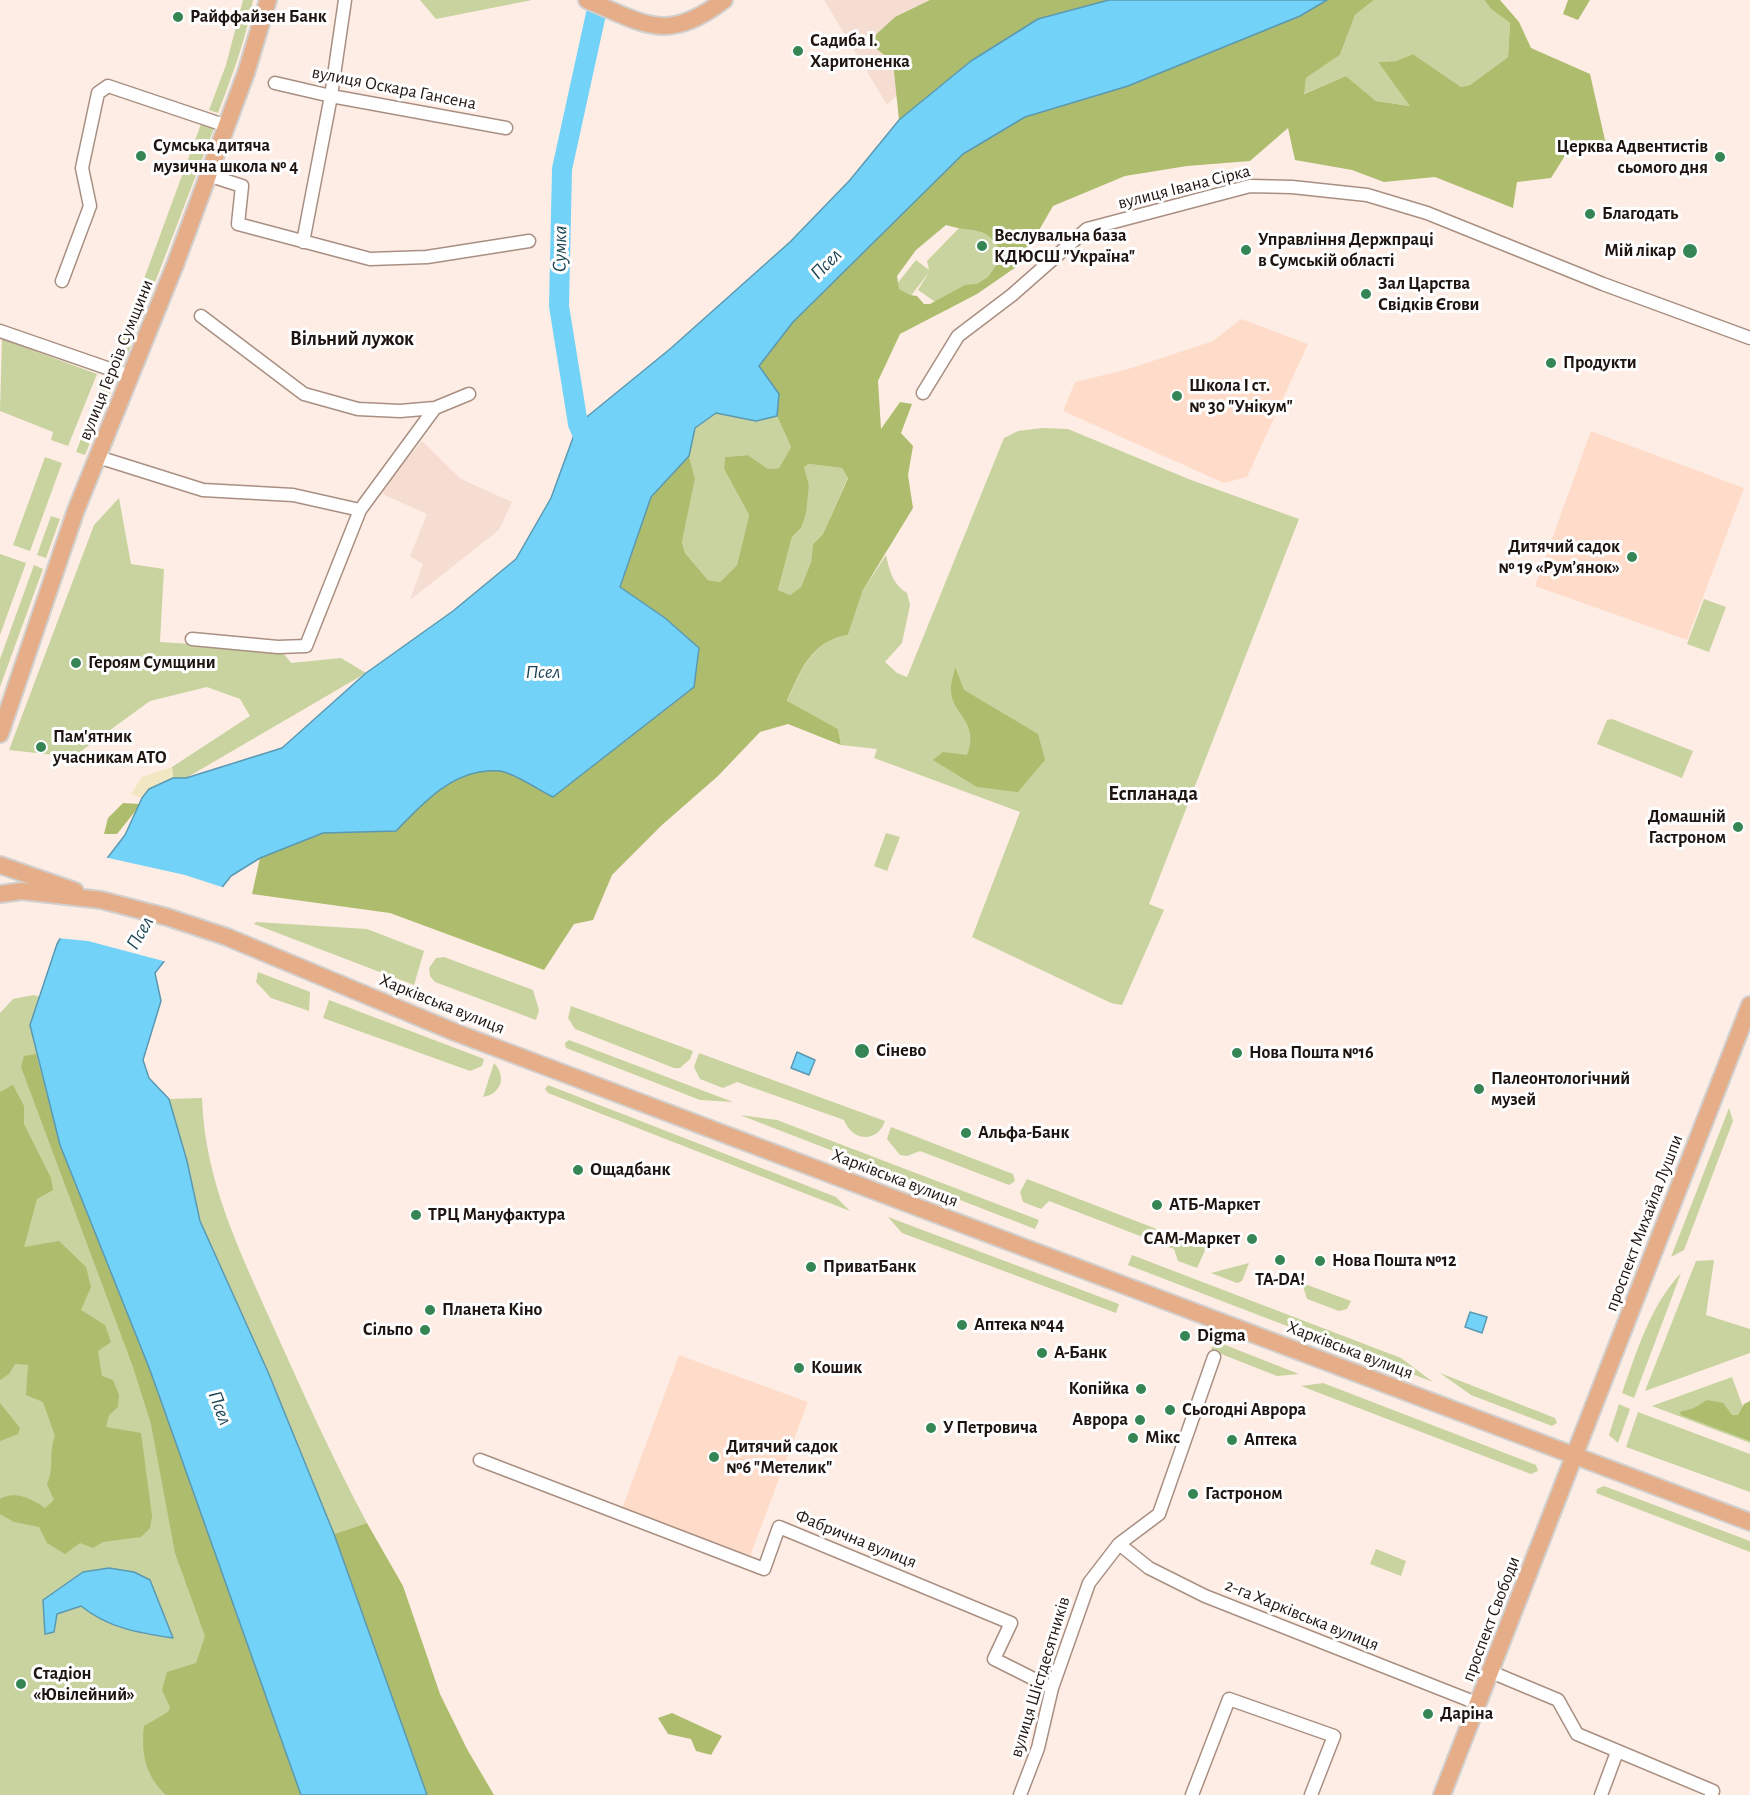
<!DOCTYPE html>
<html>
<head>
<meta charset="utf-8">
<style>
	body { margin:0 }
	canvas { display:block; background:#feede4 }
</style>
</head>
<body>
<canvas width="1750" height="1795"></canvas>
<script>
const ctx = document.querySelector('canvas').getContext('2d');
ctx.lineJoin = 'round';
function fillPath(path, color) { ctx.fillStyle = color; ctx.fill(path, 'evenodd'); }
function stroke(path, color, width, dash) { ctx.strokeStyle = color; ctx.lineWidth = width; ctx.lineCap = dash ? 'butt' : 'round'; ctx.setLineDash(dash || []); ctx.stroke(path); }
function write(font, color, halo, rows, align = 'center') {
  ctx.font = font + ' "Alegreya Sans",sans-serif'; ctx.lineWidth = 6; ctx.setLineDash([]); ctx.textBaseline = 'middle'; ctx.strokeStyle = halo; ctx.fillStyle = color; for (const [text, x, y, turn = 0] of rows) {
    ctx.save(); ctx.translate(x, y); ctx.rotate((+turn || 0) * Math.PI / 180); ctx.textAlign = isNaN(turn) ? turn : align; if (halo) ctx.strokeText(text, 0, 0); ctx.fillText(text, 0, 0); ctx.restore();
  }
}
const commercial = new Path2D(`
	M824 0H931L922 72 887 105Z
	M422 441 461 479 512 502 499 530 410 600 423 564 410 556 427 514 382 494 397 470Z`);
const built = new Path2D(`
	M1241 319 1308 344 1247 477 1224 483 1063 411 1075 382 1125 370 1213 341Z
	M1591 431 1744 488 1687 640 1535 586Z
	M679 1355 808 1402 749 1559 621 1512Z`);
const green = new Path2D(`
	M243 0H253C246 39 232 76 218 113L209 110 226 65Z
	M420 0H532L436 19Z
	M1374 0H1484L1491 9 1510 23 1508 57 1470 85 1461 87 1413 54 1396 61 1378 62 1411 106 1376 101 1346 76 1303 94 1306 78 1340 55 1355 15Z
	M201 124 214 128 125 361 113 363Z
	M996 205 1013 261 947 310 918 290 929 272 907 301 892 290 916 260 929 270 927 261 961 226 977 231Z
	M2 339 97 374 68 446 51 440 53 432 0 411Z
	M106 373 113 375 115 382 85 455 76 452Z
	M716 413 756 421 777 416 791 447 779 468 768 469 748 455 725 457 724 469 749 515 737 565 720 582 708 580 685 553 682 542 695 479 689 456 695 428Z
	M1042 428 1068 429 1191 480 1299 519 1149 904 1164 910 1122 1005 1111 1003 972 937 1020 812 874 758 877 749 841 745 838 729 787 702C800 672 812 640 848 635L863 590 886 555C890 572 892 583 907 593L910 605 902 643 885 662 897 673 907 677 1004 438 1018 431Z
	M45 457 62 463 30 551 13 545Z
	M809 464 842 468 848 477 823 534 813 544 811 562 801 587 790 595 778 590 792 537 801 528 809 485 804 467Z
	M119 498 131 564 164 569 160 642 281 650 291 663 341 658 366 673 186 778H173L172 767 250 716 240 699 207 687 150 701 73 757 9 750 94 525Z
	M51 516 60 519 46 558 37 555Z
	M0 554 26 563 0 635Z
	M34 565 43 569 0 687V659Z
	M1704 599 1726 607 1709 652 1687 644Z
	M1612 719 1693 751 1682 778 1597 744 1607 720Z
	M886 833 900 837 887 871 874 866Z
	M256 922 367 929 424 951 414 985 254 924Z
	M444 957 533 990 539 1010 536 1020 435 982 430 976 429 968 436 958Z
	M258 972 310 992 309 1011 271 998 256 982Z
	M34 995 41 997 30 1025 60 1145 150 1370 301 1795H0V1013L13 999Z
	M329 1000 484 1059 482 1066 470 1071 323 1018Z
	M571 1006 693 1051 690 1059 680 1068H674L575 1029 568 1018Z
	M569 1040 733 1102 700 1100 566 1048 565 1043Z
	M699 1053 885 1121C877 1144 852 1141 844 1120L737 1082 723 1088 700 1079 694 1067Z
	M494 1063C507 1077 501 1094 483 1097Z
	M548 1085 836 1197 850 1211 548 1093 545 1089Z
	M202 1098C205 1183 240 1251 273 1326 303 1393 333 1459 367 1523L334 1534 268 1372 200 1221 187 1161 169 1099Z
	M1729 1108 1733 1121 1684 1250 1671 1257Z
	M740 1115 777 1120 1039 1220 1035 1229Z
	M891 1127 1013 1174 1015 1181 1009 1185 920 1151 907 1156 900 1155 887 1139Z
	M1027 1179 1206 1248 1197 1268 1178 1261 1174 1249 1049 1201 1041 1209 1023 1202 1020 1192Z
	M888 1217 1119 1304 1116 1313 902 1233Z
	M1132 1255 1401 1358 1433 1382 1128 1265Z
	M1714 1260 1706 1315 1750 1329V1353L1645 1391 1696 1261Z
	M1249 1263 1242 1281 1237 1283 1211 1273Z
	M1681 1273 1634 1398 1622 1393C1637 1351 1650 1306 1681 1273Z
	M1302 1283 1351 1301 1347 1309 1339 1311 1307 1299Z
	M1215 1341 1299 1374 1277 1376 1211 1350Z
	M1440 1373 1555 1418 1557 1423 1552 1426 1471 1395Z
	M1732 1377 1750 1426V1443L1652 1406Z
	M1323 1383 1536 1465 1538 1471 1531 1474 1301 1386Z
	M1619 1404 1630 1409 1618 1443 1609 1435Z
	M1638 1412 1750 1454V1492L1626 1447Z
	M1604 1486 1750 1541V1552L1596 1493 1597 1489Z
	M1376 1549 1406 1561 1401 1576 1370 1564Z`);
const forest = new Path2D(`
	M930 0H1109L1038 19 971 61 899 120 893 62 868 42 895 17Z
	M1327 0H1374L1355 15 1340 55 1306 78 1304 94 1346 76 1376 101 1410 106 1378 62 1396 61 1413 54 1461 87 1470 85 1508 57 1510 23 1491 9 1484 0H1500L1519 22 1531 48 1590 74 1607 149 1568 151 1551 178 1517 182 1513 208 1435 177 1384 182 1352 170 1295 160 1288 128 1250 161 1187 166 1125 176 1053 206 1019 265 977 294 900 334 878 381 881 429 900 402 912 404 901 433 913 446 908 475 913 508 863 590 848 635C812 640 800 671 787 701L838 729 841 745 788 724 760 732 718 776 662 825 612 875 593 920 574 924 544 970 390 913 252 894 260 858 323 833 395 831C424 802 455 767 500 771 512 772 541 791 553 797L699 648 665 618 620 588 651 497 689 456 695 479 682 542 685 553 708 580 720 582 737 565 749 515 724 469 725 457 748 455 768 469 779 468 791 447 777 416 779 394 758 366 793 322 963 154 1025 117 1128 86 1300 16ZM946 225C974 234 988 223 1003 256L988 277 977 284 965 285 930 304H924L917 296 910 295 899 289 897 276 916 250ZM809 464 842 468 848 478 823 534 813 544 811 562 801 587 790 595 778 590 792 537 801 528 806 513 809 485 804 467Z
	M1568 0H1590L1578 20 1563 14Z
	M955 667 964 690 1038 734 1045 760 1018 792 977 787 933 760 943 752 967 755C980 723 953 714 951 692 950 684 954 675 955 667Z
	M123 803 141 804 117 834H104L108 818Z
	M36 1054 60 1145 150 1370 301 1795H166C145 1775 141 1754 144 1726L168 1712 170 1707 162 1690 167 1672 196 1663 205 1636 175 1553 151 1424 133 1367 21 1067 24 1056Z
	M13 1085 24 1106V1124L51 1178 53 1190 37 1199 24 1247 59 1241 86 1267 91 1287 81 1310 105 1325 111 1342 98 1351 102 1376 113 1380 119 1395 118 1407 109 1415 106 1427 141 1433 152 1516 150 1528 141 1537 103 1542 93 1548 80 1543 65 1554 47 1543 39 1527 14 1522 0 1514V1499C15 1490 32 1499 45 1508L54 1500 47 1484C55 1467 48 1453 55 1436L43 1402 26 1395 28 1365 15 1364 9 1374 0 1380V1092Z
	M1707 1400 1723 1403 1732 1415H1738L1744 1404 1750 1401V1441L1681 1415 1680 1412 1694 1408Z
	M0 1403 20 1428 18 1434 0 1441Z
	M367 1523 403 1586 440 1694 467 1749 494 1795H427L334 1534Z
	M672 1713 722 1736 711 1755 696 1751 691 1739 668 1734 658 1718Z`);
const sand = new Path2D(`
	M172 767 173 778 149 789 142 798 131 794 142 777Z`);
const water = new Path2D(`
	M1109 0H1327L1300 16 1128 86 1025 117 963 154 793 322 759 366 779 394 777 416 756 421 716 413 695 428 689 456 651 497 620 587 665 618 699 648 694 687 553 797C541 791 512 772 500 771 455 767 424 802 396 831L323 833 260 858 231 876 155 973 161 1001 143 1060 149 1078 169 1099 187 1161 200 1221 268 1372 334 1534 427 1795H301L150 1370 60 1145 30 1025 57 944 105 861 125 835 142 798 149 789 173 778H186L282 748 366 673 453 611 516 559 551 498 578 424 670 349 790 242 850 180 899 120 971 61 1038 19Z
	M797 1052 815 1060 809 1075 791 1068Z
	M1470 1312 1487 1317 1482 1333 1465 1327Z
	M109 1568 134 1572 150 1580 173 1638C139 1633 108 1628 81 1606L57 1614 54 1632 45 1634 43 1600 83 1572Z`);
const pier = new Path2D(`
	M104 857 185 875 225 888 167 962 88 941 57 938Z`);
const river = new Path2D(`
	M589 449 578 424 559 306 562 169 599 0`);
const minor = new Path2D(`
	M275 83 331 96 506 128
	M208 175 242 186 238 224 370 259 427 257 529 241
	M303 242 331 96 345 0
	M62 281 90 206 82 168 98 93 108 86 227 126
	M201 316 304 394 358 409 400 411 435 408 469 394
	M0 331 130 376
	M923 393 958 336 1012 295 1087 229 1250 186 1292 187 1367 195 1427 213 1603 284 1750 338
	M98 457 203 490 293 495 360 510
	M192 639 278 647 306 646 360 510 435 408
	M480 1460 764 1569 779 1527 1011 1623 994 1659 1052 1688
	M1119 1544 1149 1568 1205 1596 1479 1704
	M1491 1672 1558 1700 1577 1734 1713 1791 1711 1795
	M1020 1795 1038 1748 1052 1688 1089 1583 1119 1544 1159 1514 1214 1357
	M1192 1795 1229 1699 1334 1736 1311 1795
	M1601 1795 1617 1752`);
const major = new Path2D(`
	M587 0C647 25 667 43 724 0
	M0 734 76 510 175 265 246 73 268 0
	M0 865 75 891
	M0 894 22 891 101 900 167 917 227 937 457 1033 1750 1522
	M1442 1795 1750 1005`);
const markers = [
	[178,17,6,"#368555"],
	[798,51,6,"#368555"],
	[141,156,6,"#368555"],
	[1720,157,6,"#368555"],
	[1590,214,6,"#368555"],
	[982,246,6,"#368555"],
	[1246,250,6,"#368555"],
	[1690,251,8,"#368555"],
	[1366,294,6,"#368555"],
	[1551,363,6,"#368555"],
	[1177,396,6,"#368555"],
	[1632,557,6,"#368555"],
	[76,663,6,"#368555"],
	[41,747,6,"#368555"],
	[1738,827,6,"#368555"],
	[862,1051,8,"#368555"],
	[1237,1053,6,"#368555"],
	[1479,1089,6,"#368555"],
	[966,1133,6,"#368555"],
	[578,1170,6,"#368555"],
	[1157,1205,6,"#368555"],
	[416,1215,6,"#368555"],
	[1252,1239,6,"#368555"],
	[1280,1260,6,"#368555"],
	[1320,1261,6,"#368555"],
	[811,1267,6,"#368555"],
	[430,1310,6,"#368555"],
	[962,1325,6,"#368555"],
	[425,1330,6,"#368555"],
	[1185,1336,6,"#368555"],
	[1042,1353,6,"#368555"],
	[799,1368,6,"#368555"],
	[1141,1389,6,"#368555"],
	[1170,1410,6,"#368555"],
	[1140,1420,6,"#368555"],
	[931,1428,6,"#368555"],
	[1133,1438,6,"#368555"],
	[1232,1440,6,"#368555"],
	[714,1457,6,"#368555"],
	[1193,1494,6,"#368555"],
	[21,1684,6,"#368555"],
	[1428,1714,6,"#368555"]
];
const poiNames = [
	["Райффайзен Банк",190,17],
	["Садиба І.",810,41],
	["Харитоненка",810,62],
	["Сумська дитяча",153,146],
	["музична школа № 4",153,167],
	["Церква Адвентистів",1708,147,"right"],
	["сьомого дня",1708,168,"right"],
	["Благодать",1602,214],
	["Веслувальна база",994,236],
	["КДЮСШ \"Україна\"",994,257],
	["Управління Держпраці",1258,240],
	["в Сумській області",1258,261],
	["Мій лікар",1676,251,"right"],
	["Зал Царства",1378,284],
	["Свідків Єгови",1378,305],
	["Продукти",1563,363],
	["Школа І ст.",1189,386],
	["№ 30 \"Унікум\"",1189,407],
	["Дитячий садок",1620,547,"right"],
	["№ 19 «Рум’янок»",1620,568,"right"],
	["Героям Сумщини",88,663],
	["Пам'ятник",53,737],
	["учасникам АТО",53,758],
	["Домашній",1726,817,"right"],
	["Гастроном",1726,838,"right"],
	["Сінево",876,1051],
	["Нова Пошта №16",1249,1053],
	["Палеонтологічний",1491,1079],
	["музей",1491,1100],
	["Альфа-Банк",978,1133],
	["Ощадбанк",590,1170],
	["АТБ-Маркет",1169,1205],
	["ТРЦ Мануфактура",428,1215],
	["САМ-Маркет",1240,1239,"right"],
	["Нова Пошта №12",1332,1261],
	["ПриватБанк",823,1267],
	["TA-DA!",1280,1280,"center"],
	["Планета Кіно",442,1310],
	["Аптека №44",974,1325],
	["Сільпо",413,1330,"right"],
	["Digma",1197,1336],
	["А-Банк",1054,1353],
	["Кошик",811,1368],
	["Копійка",1129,1389,"right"],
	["Сьогодні Аврора",1182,1410],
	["Аврора",1128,1420,"right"],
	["У Петровича",943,1428],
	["Мікс",1145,1438],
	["Аптека",1244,1440],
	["Дитячий садок",726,1447],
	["№6 \"Метелик\"",726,1468],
	["Гастроном",1205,1494],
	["Стадіон",33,1674],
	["«Ювілейний»",33,1695],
	["Даріна",1440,1714]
];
const streetNames = [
	["вулиця Оскара Гансена",394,88,11],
	["вулиця Івана Сірка",1184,187,-14],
	["вулиця Героїв Сумщини",116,360,-68],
	["Харківська вулиця",442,1004,22],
	["Харківська вулиця",895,1178,21],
	["проспект Михайла Лушпи",1644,1223,-69],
	["Харківська вулиця",1350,1350,21],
	["Фабрична вулиця",856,1539,22],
	["2-га Харківська вулиця",1302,1615,22],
	["проспект Свободи",1491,1619,-69],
	["вулиця Шістдесятників",1040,1677,-73]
];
const waterNames = [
	["Сумка",560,249,-89],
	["Псел",826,264,-45],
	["Псел",543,672],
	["Псел",140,933,-60],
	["Псел",220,1408,69]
];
const neighbourhoodNames = [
	["Вільний лужок",352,339],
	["Еспланада",1153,794]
];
fillPath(commercial, '#f5ddd2');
fillPath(built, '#ffdcca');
fillPath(green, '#c8d39f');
fillPath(forest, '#aebc6d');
fillPath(sand, '#f1e7c2');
fillPath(water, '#73d2f8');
stroke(water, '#5a99b2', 1.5);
fillPath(pier, '#feede4');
stroke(river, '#73d2f8', 20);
stroke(minor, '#a98f82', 15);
stroke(major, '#d2d0cf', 20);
stroke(minor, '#fff', 12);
stroke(major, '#e5ad88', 16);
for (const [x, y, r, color] of markers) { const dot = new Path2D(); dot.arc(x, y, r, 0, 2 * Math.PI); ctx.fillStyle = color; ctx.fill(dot); stroke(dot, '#fefefe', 2); }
write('bold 18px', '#1f1510', '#fefefe', poiNames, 'left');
write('18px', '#1f1510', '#fefefe', streetNames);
write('italic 20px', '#1b4555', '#fefefe', waterNames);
write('bold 20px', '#1f1510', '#fefefe', neighbourhoodNames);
</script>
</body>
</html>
